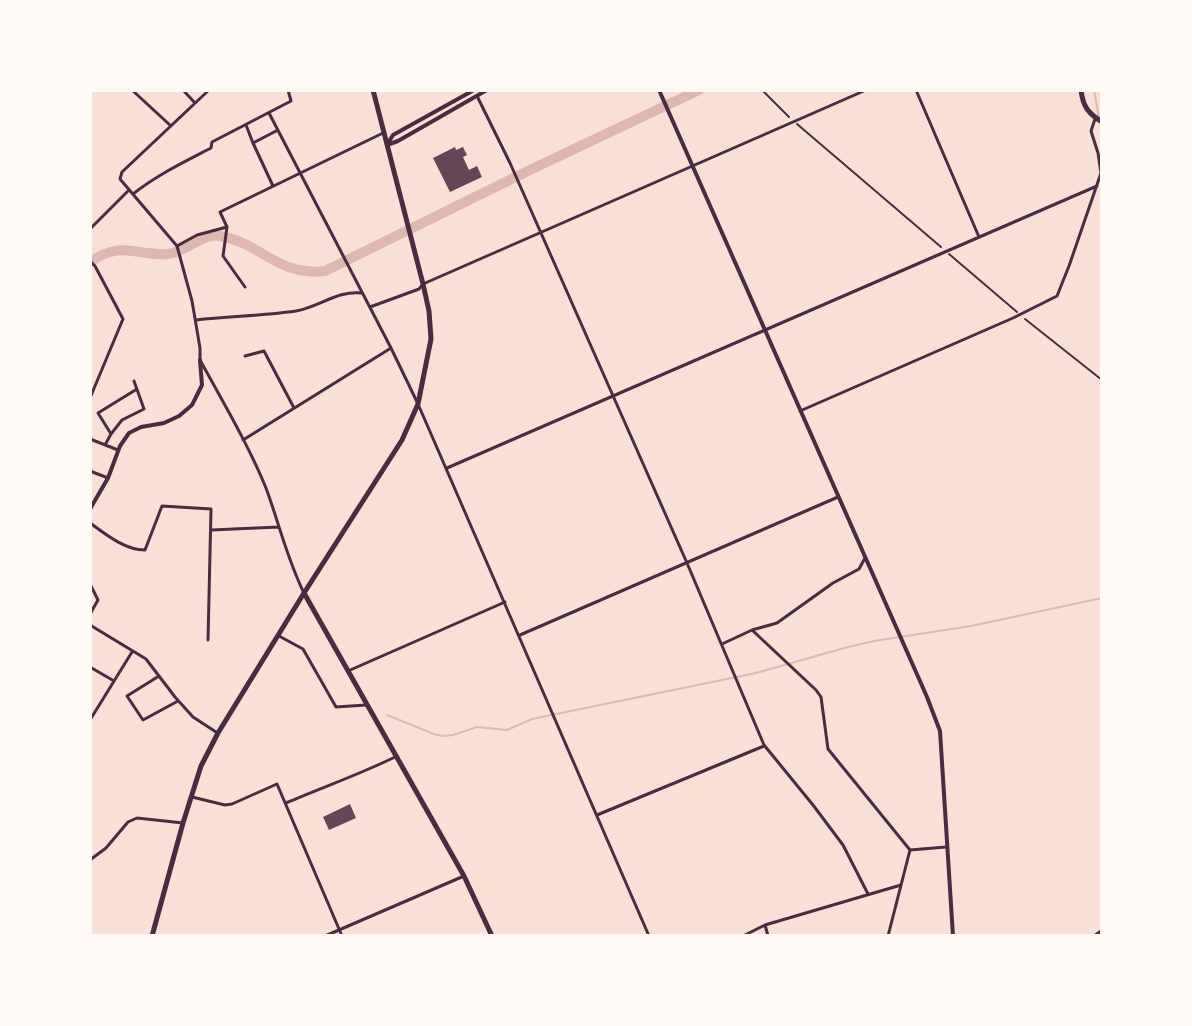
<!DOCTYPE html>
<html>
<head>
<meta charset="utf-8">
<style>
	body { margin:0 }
	#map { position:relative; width:1192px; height:1026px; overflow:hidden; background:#f7e1d7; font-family:"IBM Plex Sans",sans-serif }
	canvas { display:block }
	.frame { position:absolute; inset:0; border:92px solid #fffaf5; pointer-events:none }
</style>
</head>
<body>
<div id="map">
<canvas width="1192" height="1026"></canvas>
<div class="frame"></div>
</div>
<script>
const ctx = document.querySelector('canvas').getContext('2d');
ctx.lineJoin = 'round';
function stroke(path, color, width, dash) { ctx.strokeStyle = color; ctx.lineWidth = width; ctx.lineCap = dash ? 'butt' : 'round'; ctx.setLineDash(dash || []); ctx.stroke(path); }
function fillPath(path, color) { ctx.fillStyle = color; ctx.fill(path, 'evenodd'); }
const stream = new Path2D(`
	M1094 90 1099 118
	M387 715 434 734 442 736 453 735 477 727 507 730 532 719 756 673 848 647 874 641 971 626 1102 598`);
const river = new Path2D(`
	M90 262C122 240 135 256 168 254 187 252 201 233 220 236 260 242 278 277 325 271L534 168 699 90`);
const building = new Path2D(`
	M455 147 456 150 463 147 467 155 463 157 469 170 477 166 482 177 450 192 433 158Z
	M350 804 356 818 329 830 323 817Z`);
const path = new Path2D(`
	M762 90 789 117
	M797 124 941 247
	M949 254 1017 312
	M1025 319 1102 380`);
const minor = new Path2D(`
	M132 90 171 126
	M183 90 195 103
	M209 90 122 172 120 179 177 246 192 301 200 348V360C223 402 248 444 266 488 279 523 287 559 304 593
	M916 90 979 237
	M477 96 510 163 687 563 764 745 813 805 843 845 868 894
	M269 113 391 348 418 404 649 936
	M246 125 253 143
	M273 186 253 143 278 130
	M133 194C157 175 184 162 211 148L212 142 291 101 288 90
	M227 227 223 256 245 287
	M90 229 129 190
	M177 246 197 235 227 227 220 212 383 133
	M90 261 95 266 123 319 90 398
	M370 307 419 289 423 284 866 90
	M196 320C229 316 263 316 296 311 319 307 338 290 362 293
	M245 356 264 351 294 408
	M800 411 1013 318 1057 296 1069 266 1101 173 1098 153 1091 131 1095 119
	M111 434 122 420 144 409 134 381
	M90 439 118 450
	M243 440 391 348
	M105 445 111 434 98 413 137 389
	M447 468 1097 186
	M90 471 108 478
	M90 523C105 534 125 550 145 550L162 506 211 509 208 640
	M211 530 279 527
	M90 584 98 600 90 614
	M90 625 146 659 175 697 193 717 216 732
	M752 630 816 690 821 697 828 749 910 850
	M520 635 838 497
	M279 636 303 649 336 707 366 705
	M722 644 752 630 777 623 833 583 859 569 865 558
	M90 667 114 681
	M348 671 505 602
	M159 676 127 696 143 720 178 701
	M90 720 132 652
	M192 797 225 805 232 804 277 784 342 936
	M286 803C323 787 361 774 397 756
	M597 815 764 746
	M910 850 946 847
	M90 860 106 848 128 822 137 818 183 823
	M765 925 768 936
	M325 936 464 876
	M743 936 765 925 901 885
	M888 936 910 850`);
const tertiary = new Path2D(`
	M659 90 927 697 940 731 953 936
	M388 143 393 135 474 90
	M387 145 398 141 487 90
	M90 509 108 478 120 446 129 433 141 427 164 423 179 416 192 405 202 385 200 360
	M1095 936 1102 931`);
const secondary = new Path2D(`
	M1081 90C1083 107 1088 113 1102 122
	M152 936 183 823 201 766 218 733 304 593`);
const primary = new Path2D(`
	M373 90 423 284 429 311 431 339 418 404 402 440 304 593 464 876 492 936`);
stroke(stream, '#dcb8b0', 2);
stroke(river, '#dcb8b0', 10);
fillPath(building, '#644757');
stroke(path, '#4a2c40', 2);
stroke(minor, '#4a2c40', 3);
stroke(tertiary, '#4a2c40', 4);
stroke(secondary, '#4a2c40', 5);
stroke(primary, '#4a2c40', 5);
</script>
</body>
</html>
